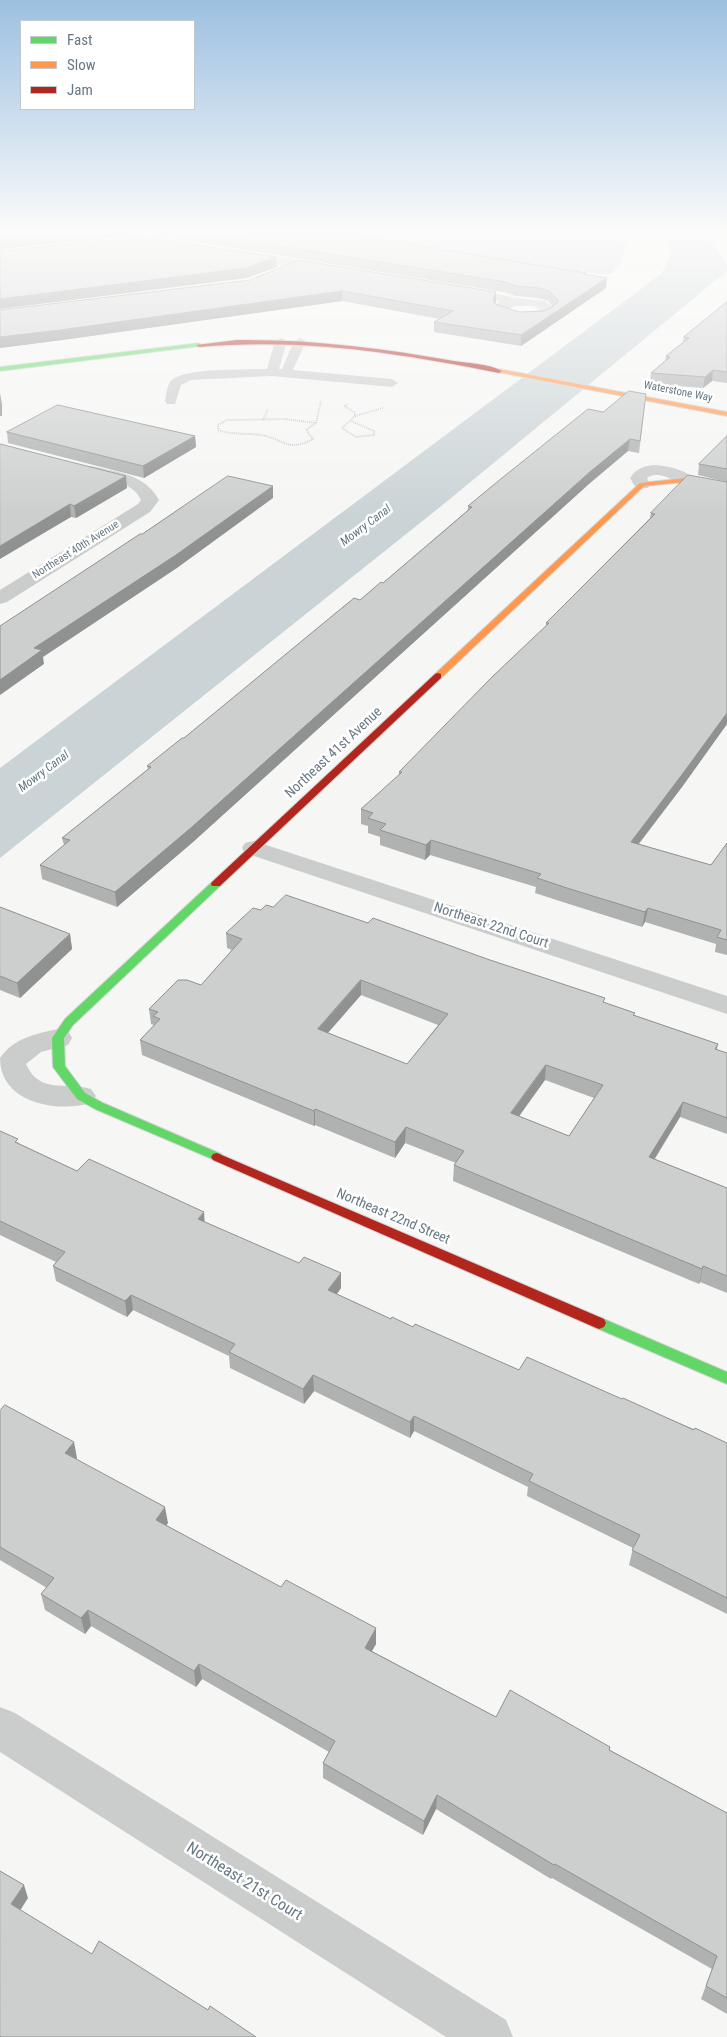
<!DOCTYPE html>
<html>
<head>
<meta charset="utf-8">
<style>
	body { margin:0 }
	#map { position:relative; width:727px; height:2037px; overflow:hidden; background:#f6f6f5; font-family:"Roboto Condensed",sans-serif }
	canvas { display:block }
	.legend { position:absolute; left:20px; top:20px; width:175px; height:90px; box-sizing:border-box; background:#fff; border:1px solid #c2c9ce; margin:0; padding:6px 9px; list-style:none; font-size:15px; color:#667885 }
	.legend li { display:flex; align-items:center; gap:10px; height:25px }
	.legend b { width:25px; border:1px solid #c2c9ce }
</style>
</head>
<body>
<div id="map">
<canvas width="727" height="2037"></canvas>
<ul class="legend">
<li><b style="height:6px;background:#63d668"></b>Fast</li>
<li><b style="height:6px;background:#ff974d"></b>Slow</li>
<li><b style="height:6px;background:#b3261e"></b>Jam</li>
</ul>
</div>
<script>
const ctx = document.querySelector('canvas').getContext('2d');
ctx.lineJoin = 'round';
function fillPath(path, color) { ctx.fillStyle = color; ctx.fill(path, 'evenodd'); }
function stroke(path, color, width, dash) { ctx.strokeStyle = color; ctx.lineWidth = width; ctx.lineCap = dash ? 'butt' : 'round'; ctx.setLineDash(dash || []); ctx.stroke(path); }
function write(font, color, halo, rows, align = 'center') {
  ctx.font = font + ' "Roboto Condensed",sans-serif'; ctx.lineWidth = 5; ctx.setLineDash([]); ctx.textBaseline = 'middle'; ctx.strokeStyle = halo; ctx.fillStyle = color; for (const [text, x, y, turn = 0] of rows) {
    ctx.save(); ctx.translate(x, y); ctx.rotate((+turn || 0) * Math.PI / 180); ctx.textAlign = isNaN(turn) ? turn : align; if (halo) ctx.strokeText(text, 0, 0); ctx.fillText(text, 0, 0); ctx.restore();
  }
}
const water = new Path2D(`
	M332 232H612L627 244 620 265 611 274H597Z
	M661 232H705L727 265V271L445 503 0 858V768L661 274 672 253Z`);
const path = new Path2D(`
	M347 404 345 406 355 413V416L342 428 356 437 374 435V431L351 421
	M355 416 383 408
	M285 419 316 423 306 430 313 439C287 453 284 439 261 435 246 433 232 435 218 430V425L227 420Z
	M263 420 268 409
	M316 423 321 401`);
const lane = new Path2D(`
	M281 338 287 341 279 369H282L294 341 300 338 306 341 293 370 392 379 398 383 392 387 272 376 191 380 181 385 175 404H167L165 401C166 395 167 387 170 382 180 367 248 370 267 369L275 341Z`);
const street = new Path2D(`
	M239 250 329 265 335 269 329 273 235 257 233 254Z
	M458 286 516 298 544 301 551 305 556 311C543 326 506 325 494 310L498 302 501 301 453 293 452 290 453 287ZM515 306H534L541 310 525 313 508 309Z
	M654 465C667 466 687 469 694 480L692 484C676 487 661 467 647 478L650 484 648 488H636L630 478C636 469 643 466 654 465Z
	M91 466C117 472 145 474 159 500L150 512 7 602 0 604V590L138 504 141 500C132 480 104 479 85 475L83 471 85 467Z
	M254 841 727 996V1014L245 853 242 848 245 843Z
	M58 1029 68 1031 72 1038 68 1045 41 1052 26 1064C40 1095 65 1081 91 1089L96 1096 91 1103C56 1113 0 1103 0 1058 14 1038 35 1034 58 1029Z
	M0 1707 15 1713 506 2020 513 2037H446L0 1752Z`);
const fast = new Path2D(`
	M199 343 201 346 0 371V367Z
	M216 881 221 884 220 886 73 1025 64 1038 65 1066 85 1093 103 1103 221 1154 223 1157 221 1160 217 1161 95 1109 77 1099 53 1067 52 1038 65 1019 212 882Z
	M599 1317 727 1372V1384L594 1327 592 1323 594 1319Z`);
const slow = new Path2D(`
	M499 369 727 412V416L497 372 496 371Z
	M686 478 727 486V490L686 482 644 486 441 678H435V674L640 483Z`);
const jam = new Path2D(`
	M237 340C310 339 382 348 454 361 468 363 490 364 502 371L499 373C397 353 304 338 199 347L196 345Z
	M438 673 441 674V678L220 886H212L211 884 212 882 435 674Z
	M217 1153 604 1319 606 1323 604 1327 599 1329 594 1327 213 1160 211 1157 213 1154Z`);
const wall = new Path2D(`
	M0 232H334L586 273V275L606 288 521 346 434 332V322L440 319 342 301 62 340 0 348V310L250 280 496 302 495 304 519 312 544 311 553 306 548 301 538 298 516 296 504 292 147 234Z
	M727 302V383L712 381 703 388 650 384 651 373 665 361 666 356 683 342 684 337Z
	M646 394 639 453 628 451 590 483 193 842 117 907 42 879 40 865 64 845 62 838 148 769 147 766 184 738 360 600 383 583 468 510V506L603 412Z
	M7 432 195 436 196 447 144 478 8 443Z
	M727 436V482L698 475 699 464Z
	M0 444 127 488 76 518 71 517Z
	M727 482V724L682 787 639 844 711 865 727 843V955L715 952 716 944 645 922 642 927 569 904 535 893 536 887 430 855 425 860 380 845V837L368 833V826L361 824V809L399 775V772L546 626V623L650 518 651 513Z
	M0 907 70 934 72 949 20 998 0 990Z
	M273 907 368 923 635 1013 634 1015 718 1044 717 1050 727 1053V1134L680 1117 655 1159 727 1188V1293L700 1282 699 1284 453 1181 454 1165 456 1163 405 1143 395 1158 315 1125 314 1126 142 1055 140 1040 154 1025 151 1024 149 1009 201 985 232 950 227 948 226 933 261 910ZM361 995 438 1025 407 1064 328 1033ZM545 1080 594 1098 569 1136 518 1116Z
	M0 1131 20 1144 77 1171 205 1222 341 1288 337 1294 391 1319 413 1327 519 1370 622 1399 727 1443V1614L629 1565 633 1548 527 1496 528 1487 414 1431 410 1438 314 1391 304 1404 230 1368 229 1356 133 1310 127 1317 56 1281 53 1266 56 1262 0 1235Z
	M0 1411 77 1458 76 1459 168 1523 166 1525 376 1644 372 1651 496 1717 610 1747V1750L727 1813V2014L701 1999 712 1969 552 1878 551 1879 436 1809 423 1835 323 1778V1763L329 1752 202 1679 196 1687 91 1626 85 1634 45 1610 41 1594 47 1588 0 1560Z`);
const shadedWall = new Path2D(`
	M73 232H147V234L0 249V240Z
	M276 257 277 267 247 278 0 309V299Z
	M607 278 606 288 521 346V335Z
	M342 291V301L62 340 0 348V337Z
	M496 292V302L492 309 493 299Z
	M713 370 712 381 703 388 705 377Z
	M0 393 2 404V416H0Z
	M195 436 196 447 144 478 143 466Z
	M630 439 628 451 590 483 193 842 117 907 115 892 591 471Z
	M126 476 127 488 76 518 74 506Z
	M273 486V498L177 568 43 657 44 664 0 695V680L34 648Z
	M70 504 71 517 0 559V546Z
	M727 713V724L682 787 629 856 631 842Z
	M431 840 430 855 425 860 426 845Z
	M648 908 645 922 642 927 645 912Z
	M70 934 72 949 20 998 17 983Z
	M361 980V995L318 1044V1029Z
	M546 1065 545 1080 510 1129 511 1113Z
	M683 1102 680 1117 646 1172 649 1157Z
	M315 1109V1125L314 1126V1111Z
	M406 1127 405 1143 395 1158V1142Z
	M204 1212 205 1227 198 1219Z
	M703 1266 700 1282 699 1284 702 1269Z
	M341 1273V1288L328 1306V1290Z
	M131 1295 133 1310 127 1317 125 1301Z
	M313 1375 314 1391 304 1404 303 1389Z
	M414 1416V1431L410 1438V1422Z
	M74 1442 77 1458 68 1469 65 1453Z
	M165 1507 168 1523 158 1536 156 1520Z
	M88 1610 91 1626 85 1634 81 1618Z
	M376 1628V1644L365 1663V1648Z
	M199 1664 202 1679 196 1687 194 1671Z
	M437 1795 436 1809 423 1835 424 1821Z
	M24 1885 28 1898 16 1917 11 1904Z`);
const building = new Path2D(`
	M0 232H73L0 240Z
	M192 232H334L586 273 584 274 607 278 521 335 434 322 453 311 342 291 60 330 0 337V310L250 280 299 260 496 292 493 299 495 304 519 312 544 311 552 307 559 301 549 291 539 288 517 286 505 282Z
	M146 237 276 257 246 268 0 299V251Z
	M727 302V372L713 370 705 377 651 373 670 357 666 356 689 338 684 337Z
	M629 391 646 394 640 441 630 439 591 471 192 827 115 892 40 865 70 840 62 838 151 767 147 766 182 738H184L354 598 360 600 381 582 383 583 472 507 468 506 497 482 588 409 603 412Z
	M58 405 195 436 143 466 7 432Z
	M727 436V469L699 464Z
	M0 444 126 476 74 506 70 504 0 546Z
	M688 475 727 482V713L684 772 631 842 711 865 727 843V940L717 937 721 930 648 908 645 912 570 889 537 878 541 874 431 840 426 845 380 830 386 824 368 818 373 813 361 809 402 772H399L493 676 549 623H546L655 514 651 513Z
	M228 476 273 486 176 555 34 648 42 650 0 680V626L140 534H142Z
	M286 895 368 923 373 918 490 960 605 998 603 1002 635 1013 633 1015 718 1044 715 1049 727 1053V1118L683 1102 649 1157 727 1188V1276L703 1266 702 1269 454 1165 464 1151 406 1127 395 1142 315 1109 314 1111 140 1040 160 1019 153 1016 158 1012 149 1009 178 980H187L201 985 242 939 226 933 253 908 261 910 266 905 273 907ZM361 980 448 1014 407 1064 318 1029ZM546 1065 603 1085 569 1136 511 1113Z
	M0 907 70 934 17 983 0 976Z
	M0 1131 18 1139 15 1142 77 1171 89 1159 204 1212 198 1219 299 1263 304 1257 341 1273 328 1290 391 1319 392 1317 413 1327 415 1324 519 1370 527 1357 622 1399 623 1398 694 1430 695 1428 727 1443V1598L632 1550 640 1535 529 1481 533 1474 414 1416 410 1422 313 1375 303 1389 229 1352 235 1344 131 1295 125 1301 53 1266 65 1252 0 1221Z
	M5 1405 74 1442 65 1453 165 1507 156 1520 281 1587 286 1580 376 1628 365 1648 496 1717 510 1690 610 1747 609 1750 727 1813V1998L706 1986 717 1956 555 1864 554 1865 437 1795 424 1821 323 1763 335 1741 199 1664 194 1671 88 1610 81 1618 41 1594 54 1578 0 1547V1411Z
	M0 1871 24 1885 11 1904 92 1954 99 1941 208 2010 210 2006 256 2037H1L0 2036Z`);
const farStreetnames = [
	["Waterstone Way",678,392,11],
	["Northeast 40th Avenue",76,550,-32]
];
const farWaternames = [
	["Mowry Canal",366,526,-37],
	["Mowry Canal",44,772,-37]
];
const streetNames = [
	["Northeast 41st Avenue",334,753,-43],
	["Northeast 22nd Court",491,926,18],
	["Northeast 22nd Street",393,1217,23]
];
const nearStreetnames = [
	["Northeast 21st Court",244,1882,32]
];
fillPath(water, '#cad3d6');
stroke(fast, '#d2d3d4', 2);
stroke(slow, '#d2d3d4', 2);
stroke(jam, '#d2d3d4', 2);
stroke(path, '#c8c9ca', 2, [1, 1]);
fillPath(lane, '#cbcccc');
fillPath(street, '#cbcccc');
fillPath(fast, '#63d668');
fillPath(slow, '#ff974d');
fillPath(jam, '#b3261e');
fillPath(wall, '#b0b2b2');
fillPath(shadedWall, '#909191');
fillPath(building, '#cdcfcf');
stroke(building, '#909191', 1);
const sky = ctx.createLinearGradient(0, 0, 0, 517);
sky.addColorStop(0, '#9cc0e1');
sky.addColorStop(0.45, '#fbfbfa');
sky.addColorStop(1, '#fbfbfa00');
ctx.fillStyle = sky;
ctx.fillRect(0, 0, 727, 517);
write('11px', '#667885', '#fff', farStreetnames);
write('italic 12px', '#627a81', '#fff', farWaternames);
write('14px', '#667885', '#fff', streetNames);
write('16px', '#667885', '#fff', nearStreetnames);
</script>
</body>
</html>
